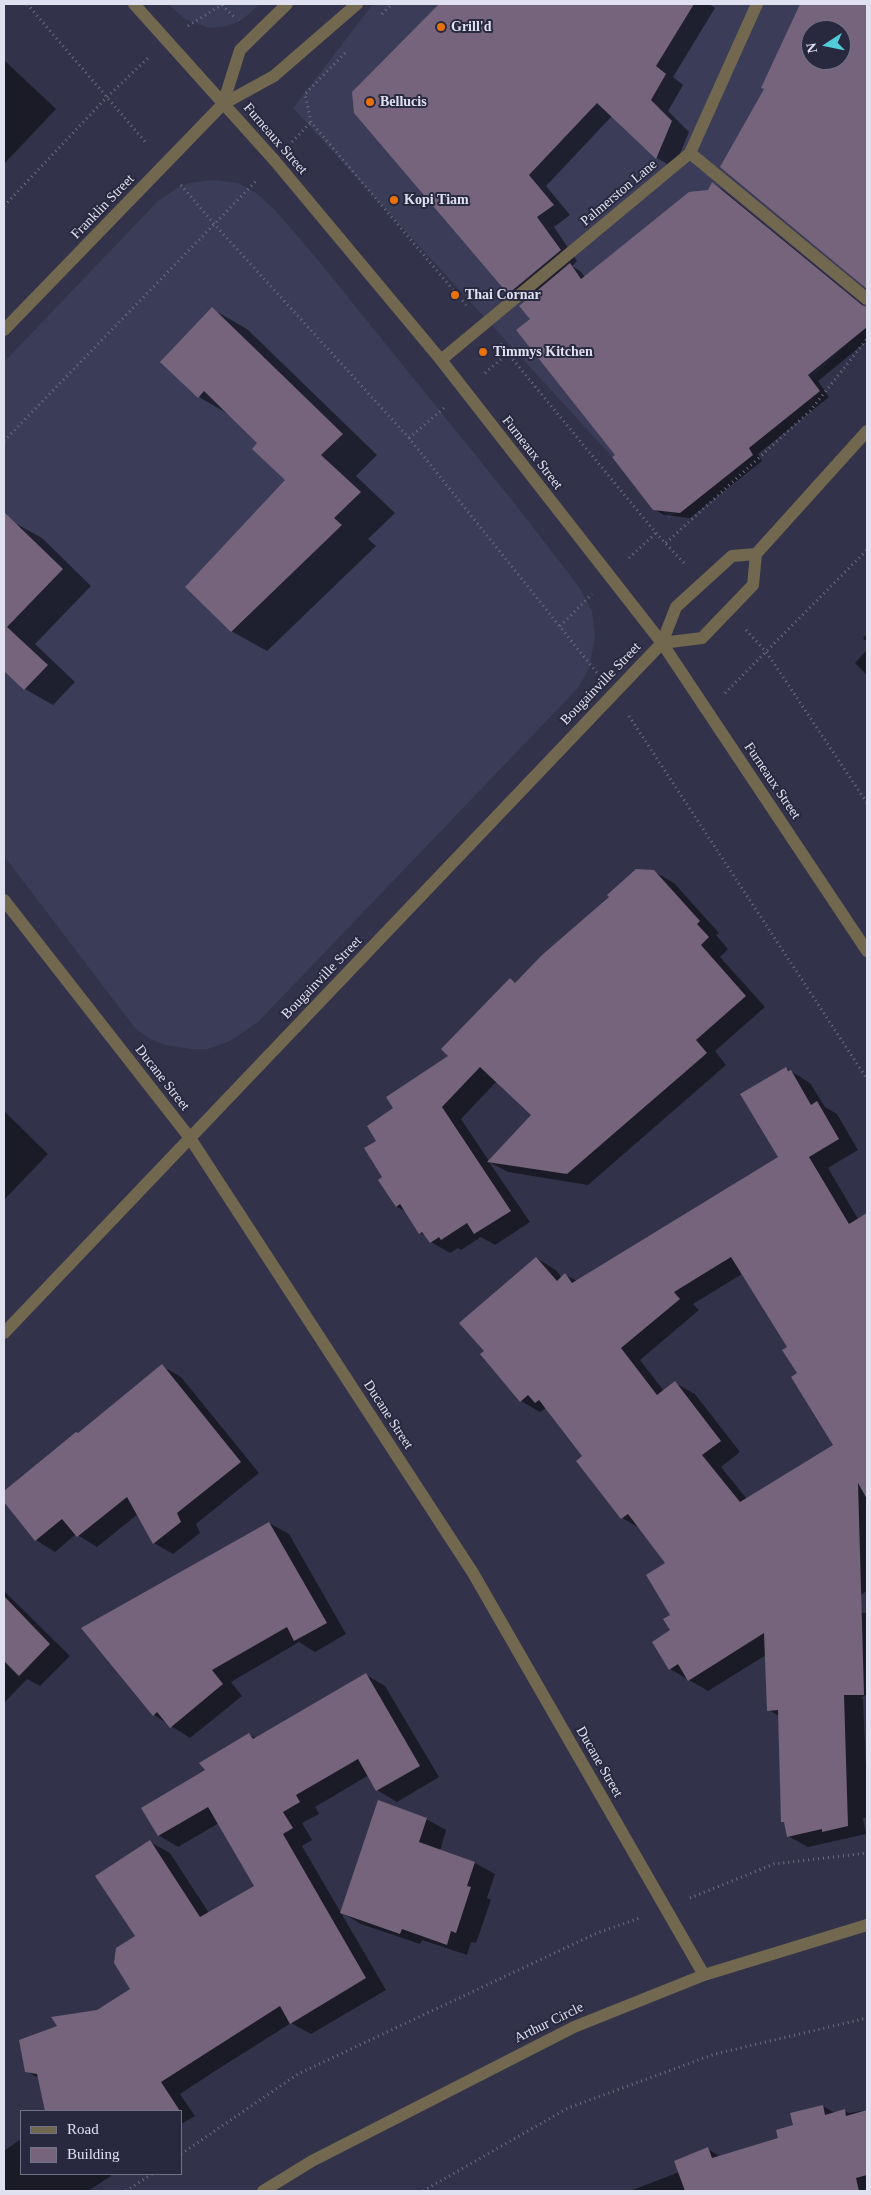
<!DOCTYPE html>
<html>
<head>
<meta charset="utf-8">
<style>
	body { margin:0 }
	#map { position:relative; width:871px; height:2195px; overflow:hidden; background:#32334a; font-family:Georgia,serif }
	canvas { display:block }
	.frame { position:absolute; inset:0; border:5px solid #e0e1f0; pointer-events:none }
	.legend { position:absolute; left:20px; top:2110px; width:162px; height:65px; box-sizing:border-box; background:#28293f; border:1px solid #727386; margin:0; padding:6px 9px; list-style:none; font-size:15px; color:#e0e1f0 }
	.legend li { display:flex; align-items:center; gap:10px; height:25px }
	.legend b { width:25px; border:1px solid #727386 }
	.north { position:absolute; left:801px; top:20px; width:50px; height:50px; box-sizing:border-box; background:#28293f; border:1px solid #727386; border-radius:50%; rotate:259deg; font-size:14px; font-weight:700; line-height:20px; text-align:center; color:#e0e1f0 }
	.north::after { content:''; display:block; margin:auto; width:18px; height:22px; background:#52cbd9; clip-path:polygon(50% 0,100% 100%,50% 72%,0 100%) }
</style>
</head>
<body>
<div id="map">
<canvas width="871" height="2195"></canvas>
<div class="frame"></div>
<ul class="legend">
<li><b style="height:6px;background:#72674f"></b>Road</li>
<li><b style="height:14px;background:#75647b"></b>Building</li>
</ul>
<div class="north">N</div>
</div>
<script>
const ctx = document.querySelector('canvas').getContext('2d');
ctx.lineJoin = 'round';
function fillPath(path, color) { ctx.fillStyle = color; ctx.fill(path, 'evenodd'); }
function stroke(path, color, width, dash) { ctx.strokeStyle = color; ctx.lineWidth = width; ctx.lineCap = dash ? 'butt' : 'round'; ctx.setLineDash(dash || []); ctx.stroke(path); }
function write(font, color, halo, rows, align = 'center') {
  ctx.font = font + ' Georgia,serif'; ctx.lineWidth = 4; ctx.setLineDash([]); ctx.textBaseline = 'middle'; ctx.strokeStyle = halo; ctx.fillStyle = color; for (const [text, x, y, turn = 0] of rows) {
    ctx.save(); ctx.translate(x, y); ctx.rotate((+turn || 0) * Math.PI / 180); ctx.textAlign = isNaN(turn) ? turn : align; if (halo) ctx.strokeText(text, 0, 0); ctx.fillText(text, 0, 0); ctx.restore();
  }
}
const built = new Path2D(`
	M168 4H259L249 14 240 21 227 26 209 28 185 19Z
	M373 4H867V317L857 334 669 519 293 108ZM811 30H841V60H811Z
	M213 180 238 183 256 193 275 210 318 260 519 509 579 587 592 611 595 637 589 669 578 688 258 1022 230 1041 208 1049H191L165 1045 150 1039 135 1028 4 856V362L158 201 177 188 190 183Z`);
const shadow = new Path2D(`
	M441 4H709L715 8 673 77 683 85 668 111 689 132 674 168 657 158 612 116 546 186 570 215 554 227 577 261 572 266 580 271 585 277 708 192 713 184 722 189 867 308V321L865 325 867 328V341L818 381 829 397 758 454 762 461 690 518 664 515 654 509 617 455 532 320 525 302 509 293 353 93Z
	M800 4H867V287L722 167 765 89 763 88ZM811 30H841V60H811Z
	M4 60 56 109 4 164Z
	M212 309 247 329 377 455 356 476 395 513 368 539 376 546 267 651 231 631 286 480 259 443 230 415 199 397Z
	M13 522 42 538 91 586 35 644 75 682 53 705 25 689 4 669V532Z
	M867 634V642L863 638Z
	M867 650V675L855 663Z
	M653 871 674 883 719 933 716 935 728 949 720 957 765 1007 715 1051 726 1065 588 1185 508 1172 489 1162 530 1222 495 1245 481 1237 461 1250 458 1248 450 1253 431 1242 427 1237 420 1233 407 1212 397 1207 379 1180 384 1177 378 1141 395 1109 450 1057 510 980 517 984ZM497 1081 533 1115 489 1161 461 1119Z
	M786 1068 810 1083 825 1107 837 1114 858 1150 828 1168 858 1219 867 1225V1591L830 1613H867V1694L861 1698 863 1699 866 1768H867V1818H863L866 1834 808 1847 788 1836 785 1823 782 1821 779 1716 769 1710 766 1655 708 1691 670 1669 672 1615 667 1563 641 1529 622 1518 583 1456 546 1408 540 1412 521 1401 486 1351 536 1258 556 1270 562 1278 566 1275 577 1281 780 1157ZM742 1274 788 1347 799 1374 835 1446 747 1499 721 1467 740 1452 695 1394 675 1383 664 1391 640 1360 699 1310 693 1304Z
	M4 1111 48 1154 4 1200Z
	M162 1366 181 1377 259 1473 196 1524 200 1533 173 1554 154 1543 138 1514 97 1547 76 1534 55 1552 36 1540 4 1500V1493L77 1433 79 1434Z
	M269 1523 289 1534 346 1634 315 1652 299 1642 231 1682 242 1696 190 1738 154 1715Z
	M4 1591 70 1656 40 1686 27 1679 4 1703Z
	M366 1675 385 1686 439 1777 397 1802 377 1790 369 1775 315 1807 319 1814 302 1823 312 1840 302 1846 386 1990 311 2034 291 2023 215 2071 180 2094 195 2116 181 2124V2111H46L40 2079 26 2071 98 2011 132 1989 136 1936 150 1842 170 1853 209 1913 255 1886 219 1823 178 1847 158 1835 207 1771 249 1735 256 1738Z
	M426 1819 446 1830 440 1851 475 1863 495 1874 487 1898 491 1900 476 1943 471 1942 467 1955 422 1940 420 1944 361 1924 341 1912Z
	M823 2106 835 2113 845 2111 849 2113 867 2110V2191H630L679 2172 708 2149 721 2157 780 2139Z
	M21 2139V2174H110L111 2176 88 2191H4V2151Z`);
const building = new Path2D(`
	M439 4H694L656 66 666 74 651 100 672 121 656 159 597 103 529 175 554 205 537 217 561 250 508 294 354 113 352 92Z
	M800 4H867V289L720 167 764 89 761 88ZM811 30H841V60H811Z
	M712 182 862 305 867 307V327L808 375 820 391 749 448 753 455 680 513 653 510 612 457 615 455 516 330 530 319 519 306 570 263 581 279 689 192 708 190Z
	M212 307 343 434 321 455 361 492 334 518 342 525 231 632 185 587 285 480 252 449 257 443 204 391 198 398 160 362Z
	M4 512 63 569 7 627 48 665 24 690 4 671Z
	M636 869 654 870 700 921 697 924 709 937 701 945 746 996 696 1040 707 1053 567 1174 487 1162 531 1115 480 1067 442 1107 511 1211 474 1234 467 1223 441 1240 439 1237 430 1243 422 1232 419 1234 400 1204 396 1207 378 1180 382 1177 364 1148 376 1141 367 1126 393 1108 386 1097 448 1056 441 1049 510 978 515 983 542 955 609 897 607 895Z
	M786 1067 788 1071 791 1070 811 1105 817 1101 839 1139 809 1157 849 1224 867 1213V1499L858 1483 864 1695H844L848 1826 822 1832V1829L787 1837 784 1822H781L778 1710 767 1711 764 1633 688 1681 678 1664 669 1670 652 1642 670 1630 663 1619 670 1615 646 1575 665 1563 628 1514 621 1519 607 1501 576 1461 582 1456 539 1400 535 1403 528 1395 520 1402 480 1354 484 1351 459 1323 536 1257 557 1281 565 1273 572 1283 778 1157 740 1094ZM731 1257 787 1347 782 1350 797 1373 791 1377 833 1445 740 1502 702 1455 721 1441 675 1381 657 1395 621 1348 680 1299 674 1292Z
	M162 1364 241 1462 177 1513 181 1522 153 1544 127 1497 77 1537 62 1519 35 1541 4 1502V1491L76 1432 78 1433Z
	M269 1522 327 1623 294 1641 287 1627 212 1670 223 1684 170 1728 157 1712 153 1716 81 1628Z
	M4 1596 50 1644 19 1676 4 1661Z
	M366 1673 420 1766 376 1791 358 1759 296 1795 300 1802 283 1812 293 1828 283 1834 366 1978 290 2024 280 2006 161 2082 180 2111H45L37 2074 25 2072 19 2040 57 2026 51 2017 97 2010 130 1989 114 1963 116 1948 135 1936 95 1876 150 1840 200 1917 254 1886 208 1807 158 1836 141 1808 205 1770 199 1763 249 1733 253 1739Z
	M378 1800 427 1818 419 1842 475 1862 467 1886 471 1887 456 1933 451 1931 447 1945 402 1929 400 1934 340 1913Z
	M823 2105 825 2115 845 2109 846 2116 867 2110V2175L856 2178 859 2191H685L674 2161 708 2147 712 2158 778 2138 776 2130 793 2125 790 2113Z`);
const path = new Path2D(`
	M27 4 147 144
	M222 5 235 18
	M382 14 392 4
	M188 26 223 4
	M345 53 305 94 311 122 466 305
	M292 142 311 122
	M181 185 215 225 409 438 597 673
	M4 206 107 97 148 58
	M500 344 656 533 684 563
	M485 373 507 354
	M409 438 444 408
	M4 441 258 179
	M666 543 810 411 867 339
	M629 558 656 533
	M560 626 592 594
	M746 630 767 653 867 803
	M725 693 867 550
	M629 716 867 1079
	M690 1898 774 1864 867 1853
	M181 2154 298 2074 597 1933 640 1918
	M126 2191 152 2174
	M423 2191 568 2108 715 2054 867 2018`);
const lane = new Path2D(`
	M690 153 867 299
	M441 360 690 153 757 4`);
const street = new Path2D(`
	M134 4 275 161 441 360 662 643 867 951
	M223 104 240 50 287 4
	M4 330 223 104 274 76 357 4
	M662 643 702 638 753 585 756 554 867 431
	M4 900 190 1138 473 1573 704 1975
	M4 1333 662 643 676 607 732 556 756 554
	M263 2191 312 2161 574 2027 704 1975 867 1925`);
const markers = [
	[441,27,5,"#e8710a"],
	[370,102,5,"#e8710a"],
	[394,200,5,"#e8710a"],
	[455,295,5,"#e8710a"],
	[483,352,5,"#e8710a"]
];
const poiNames = [
	["Grill'd",451,27],
	["Bellucis",380,102],
	["Kopi Tiam",404,200],
	["Thai Cornar",465,295],
	["Timmys Kitchen",493,352]
];
const streetNames = [
	["Furneaux Street",275,139,49],
	["Palmerston Lane",619,193,-40],
	["Franklin Street",103,207,-46],
	["Furneaux Street",532,453,52],
	["Bougainville Street",601,684,-46],
	["Furneaux Street",772,781,56],
	["Bougainville Street",322,978,-46],
	["Ducane Street",162,1078,52],
	["Ducane Street",388,1415,57],
	["Ducane Street",599,1762,60],
	["Arthur Circle",549,2023,-26]
];
fillPath(built, '#3a3c58');
fillPath(shadow, '#0007');
fillPath(building, '#75647b');
stroke(path, '#6e6f83', 3, [1, 4]);
stroke(lane, '#72674f', 12);
stroke(street, '#72674f', 12);
for (const [x, y, r, color] of markers) { const dot = new Path2D(); dot.arc(x, y, r, 0, 2 * Math.PI); ctx.fillStyle = color; ctx.fill(dot); stroke(dot, '#28293f', 2); }
write('bold 14px', '#e0e1f0', '#28293f', poiNames, 'left');
write('14px', '#e0e1f0', '#28293f', streetNames);
</script>
</body>
</html>
